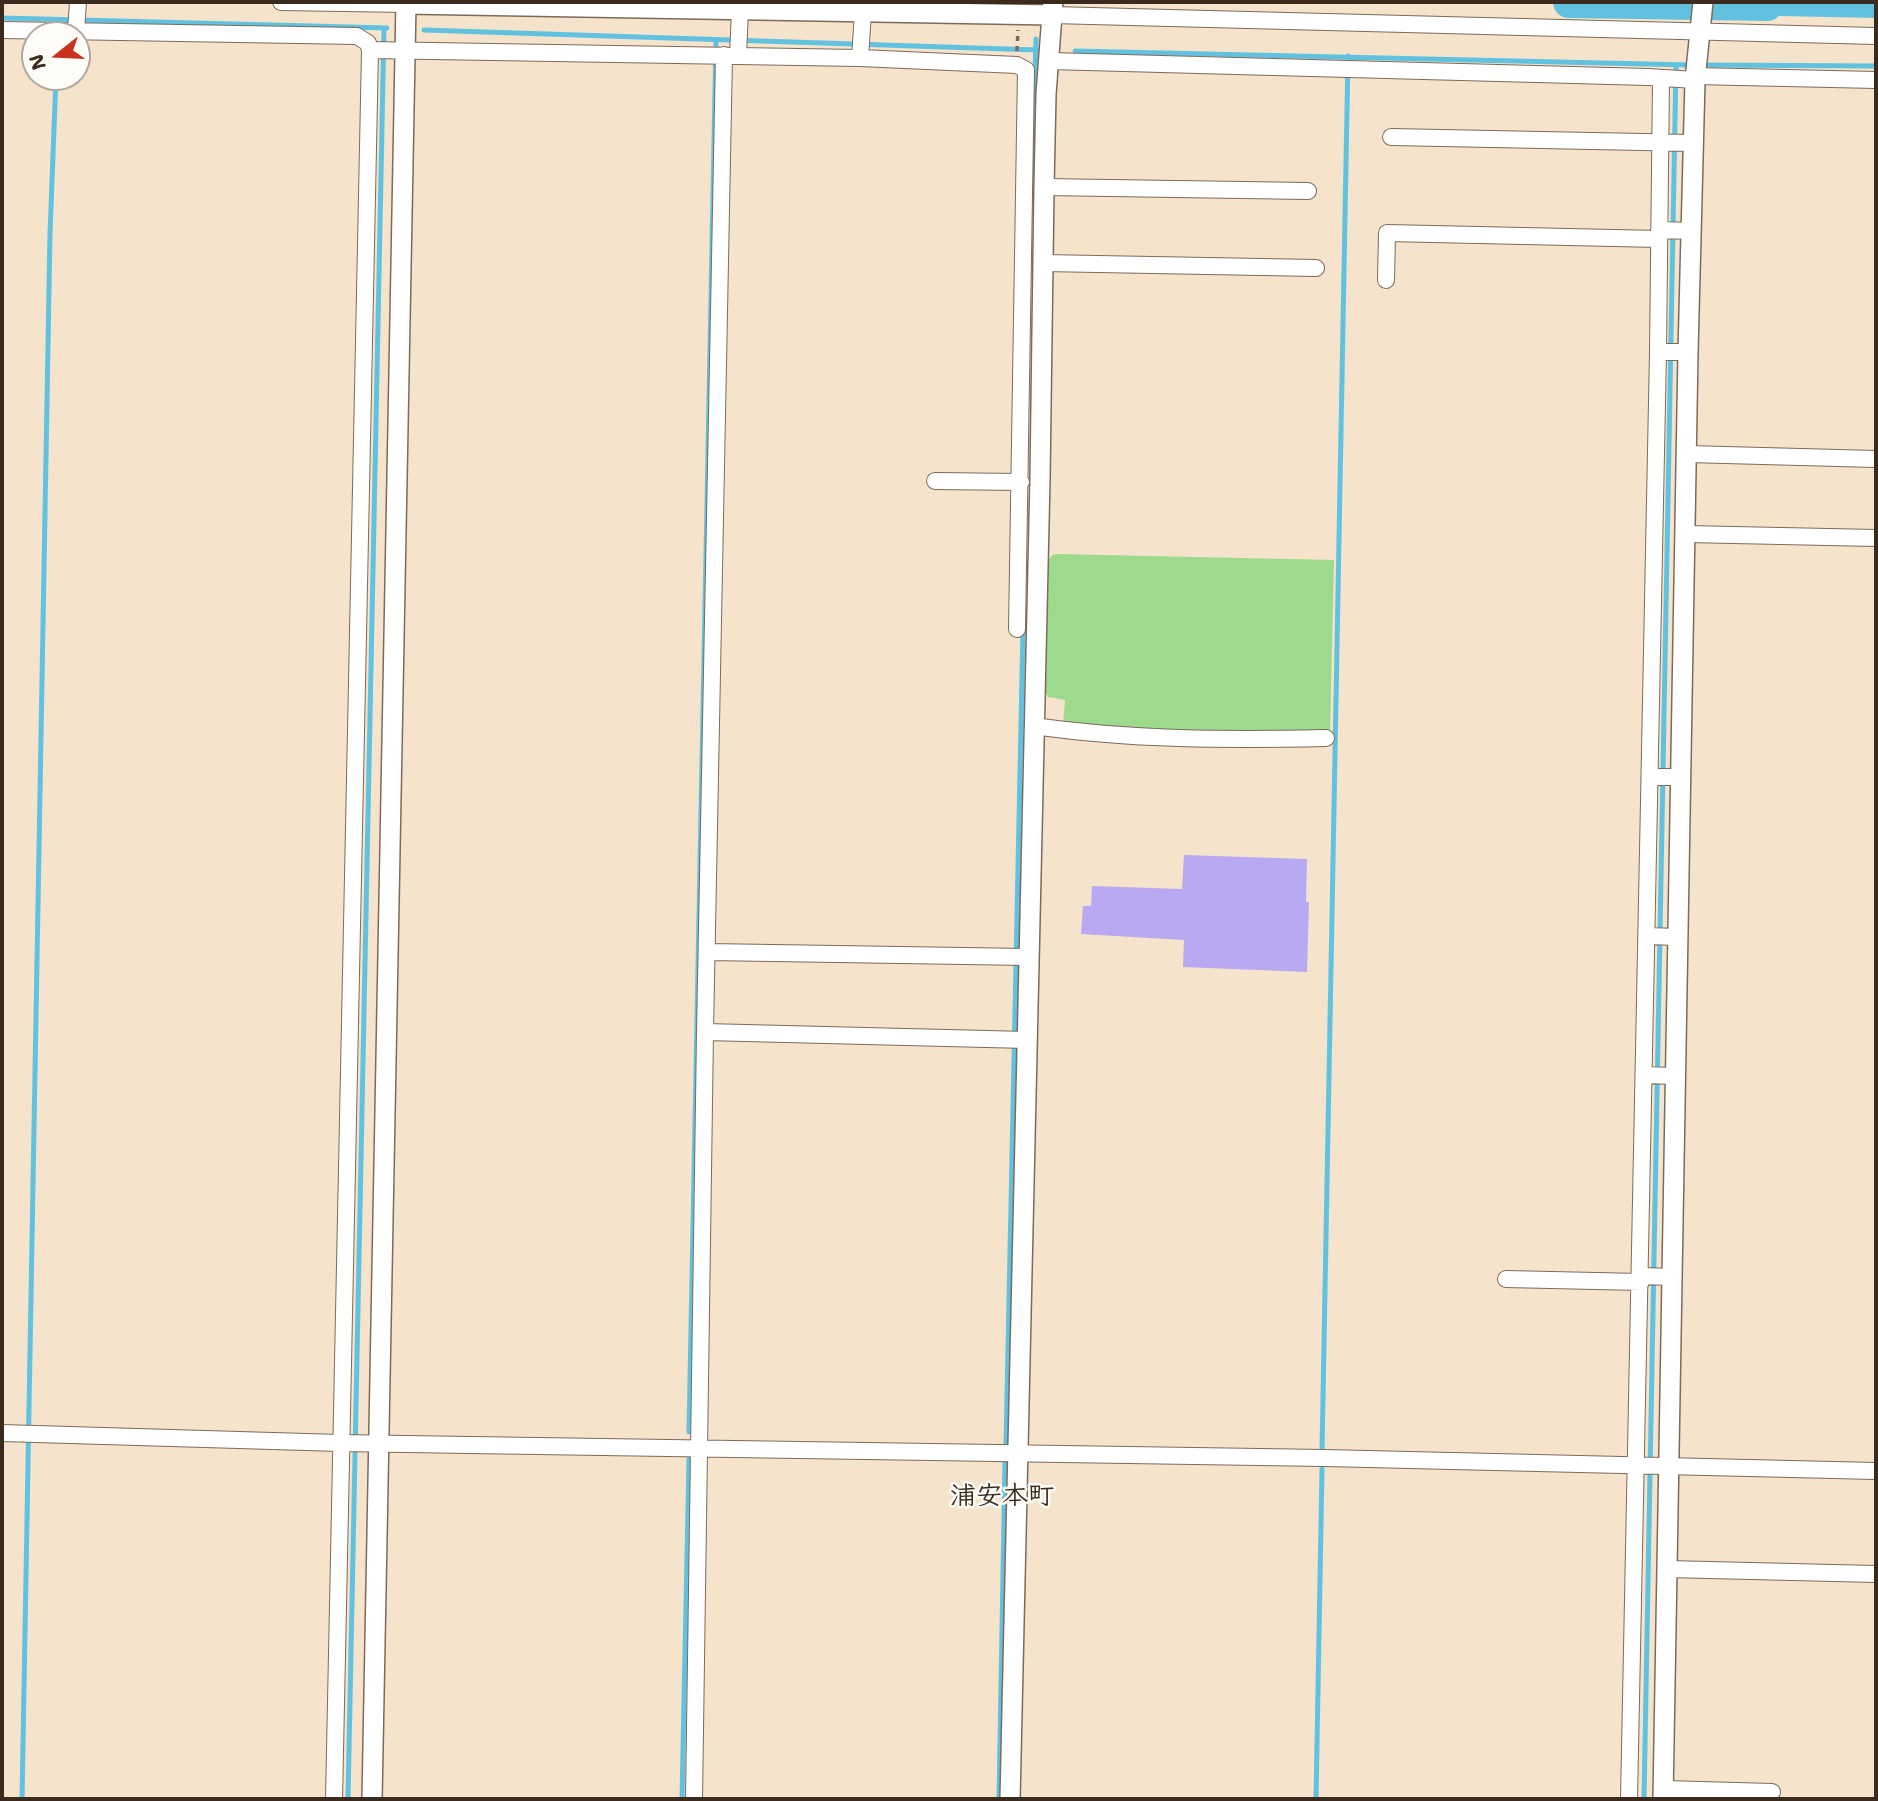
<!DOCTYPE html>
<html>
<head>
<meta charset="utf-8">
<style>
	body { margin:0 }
	#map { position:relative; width:1878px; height:1801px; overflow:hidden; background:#f5e3cb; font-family:"Shantell Sans",sans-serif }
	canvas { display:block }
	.frame { position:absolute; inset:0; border:4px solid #3b2a1e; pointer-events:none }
	.north { position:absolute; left:21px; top:21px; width:70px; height:70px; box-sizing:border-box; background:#fdfcf7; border:2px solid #afa8a0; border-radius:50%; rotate:252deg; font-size:19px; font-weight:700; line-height:28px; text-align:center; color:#3b2a1e }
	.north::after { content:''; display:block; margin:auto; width:24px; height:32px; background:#c8321e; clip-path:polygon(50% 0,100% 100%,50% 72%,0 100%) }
</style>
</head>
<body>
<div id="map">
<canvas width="1878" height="1801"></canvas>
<div class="frame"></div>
<div class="north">N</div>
</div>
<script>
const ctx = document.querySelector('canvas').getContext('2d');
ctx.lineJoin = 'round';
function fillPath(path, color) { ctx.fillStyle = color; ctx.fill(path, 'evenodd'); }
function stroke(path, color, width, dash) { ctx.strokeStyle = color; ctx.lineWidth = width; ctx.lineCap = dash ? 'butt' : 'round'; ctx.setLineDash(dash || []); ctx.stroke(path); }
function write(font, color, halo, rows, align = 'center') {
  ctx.font = font + ' "Shantell Sans","Klee One",sans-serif'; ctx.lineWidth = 5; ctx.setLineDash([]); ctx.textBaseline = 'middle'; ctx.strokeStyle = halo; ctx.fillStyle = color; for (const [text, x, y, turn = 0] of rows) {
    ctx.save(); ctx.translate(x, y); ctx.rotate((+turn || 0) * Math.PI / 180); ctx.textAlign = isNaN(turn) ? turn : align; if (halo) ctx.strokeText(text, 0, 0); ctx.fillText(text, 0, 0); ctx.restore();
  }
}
const green = new Path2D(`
	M1056 554 1334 560 1330 735 1189 733 1063 725 1065 700 1048 697 1045 692 1048 561 1052 555Z`);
const water = new Path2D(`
	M1722 2H1876V18L1734 15Z`);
const stream = new Path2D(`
	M2 18 387 28
	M424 30 1037 50
	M1075 51 1691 65
	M1701 65 1876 66
	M1032 178 1036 39
	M689 1432 716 40
	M1006 1444 1023 628
	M1322 1451 1348 56
	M22 1799 50 233 56 77
	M348 1799 384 28
	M682 1799 689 1459
	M999 1799 1005 1462
	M1316 1799 1322 1469
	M1644 1799 1676 65`);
const river = new Path2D(`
	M1569 2 1767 5`);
const building = new Path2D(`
	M1184 855 1307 859 1306 902H1309L1307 972 1183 967 1184 940 1081 934 1083 906H1091L1092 886 1182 889Z`);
const path = new Path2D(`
	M1017 51 1018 30`);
const minor = new Path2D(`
	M281 2 406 4
	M1052 15 1876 36
	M2 30 357 36 368 43 370 50
	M76 31 78 2
	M738 56 740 10
	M860 58 863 12
	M1049 61 1648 77 1695 80
	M1695 76 1876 80
	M1391 137 1693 143
	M1044 187 1308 191
	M1659 230 1692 231
	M1043 263 1316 268
	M1386 280 1387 233 1659 239
	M1658 352H1688
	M1687 454 1876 459
	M935 481 1021 482
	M1686 534 1876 538
	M1034 726C1131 740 1228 740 1326 738
	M1650 777H1681
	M1647 936 1679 937
	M708 952 1028 957
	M705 1032 1027 1040
	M1644 1075 1676 1076
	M1641 1276 1673 1277
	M1506 1279 1641 1282
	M2 1433 340 1443 1325 1458 1876 1471
	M1667 1569 1876 1574
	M1664 1789 1772 1792
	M334 1799 370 50 860 58 1017 65 1026 70 1017 629
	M694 1799 705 1032 724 55
	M1629 1799 1658 352 1661 79`);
const tertiary = new Path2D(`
	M406 4 1052 15
	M372 1799 406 2
	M1010 1799 1040 478 1044 187 1046 94 1053 2
	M1663 1799 1688 352 1695 80 1703 2`);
const neighbourhoodNames = [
	["浦安本町",1002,1497]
];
fillPath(green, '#9dda8e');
fillPath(water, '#61c2e0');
stroke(stream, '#61c2e0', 5);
stroke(river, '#61c2e0', 32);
fillPath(building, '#b9a9f3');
stroke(minor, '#7c6b5b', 18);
stroke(tertiary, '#7c6b5b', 22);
stroke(path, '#7c6b5b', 3.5, [5, 5]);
stroke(minor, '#fff', 16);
stroke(tertiary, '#fff', 19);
write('bold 26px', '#3b2a1e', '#fdfcf7', neighbourhoodNames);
</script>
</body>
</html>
